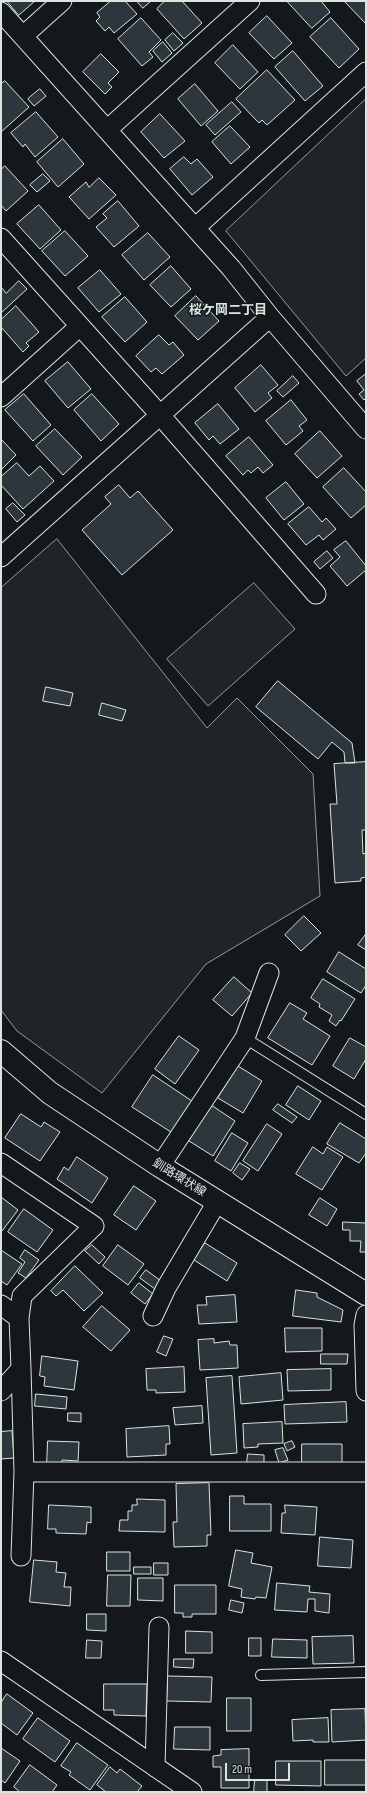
<!DOCTYPE html>
<html>
<head>
<meta charset="utf-8">
<style>
	body { margin:0 }
	#map { position:relative; width:367px; height:1793px; overflow:hidden; background:#14181c; font-family:"Sofia Sans Condensed",sans-serif }
	canvas { display:block }
	.frame { position:absolute; inset:0; border:2px solid #d8e6dc; pointer-events:none }
	.scale { position:absolute; left:225px; top:1763px; width:65px; height:18px; box-sizing:border-box; border:2px solid #d8e6dc; border-top:0; padding-left:5px; font-size:12px; line-height:14px; white-space:nowrap; color:#d8e6dc; -webkit-text-stroke:3px #14181c; paint-order:stroke }
</style>
</head>
<body>
<div id="map">
<canvas width="367" height="1793"></canvas>
<div class="frame"></div>
<div class="scale">20 m</div>
</div>
<script>
const ctx = document.querySelector('canvas').getContext('2d');
ctx.lineJoin = 'round';
function fillPath(path, color) { ctx.fillStyle = color; ctx.fill(path, 'evenodd'); }
function stroke(path, color, width, dash) { ctx.strokeStyle = color; ctx.lineWidth = width; ctx.lineCap = dash ? 'butt' : 'round'; ctx.setLineDash(dash || []); ctx.stroke(path); }
function write(font, color, halo, rows, align = 'center') {
  ctx.font = font + ' "Sofia Sans Condensed","Noto Sans JP",sans-serif'; ctx.lineWidth = 3; ctx.setLineDash([]); ctx.textBaseline = 'middle'; ctx.strokeStyle = halo; ctx.fillStyle = color; for (const [text, x, y, turn = 0] of rows) {
    ctx.save(); ctx.translate(x, y); ctx.rotate((+turn || 0) * Math.PI / 180); ctx.textAlign = isNaN(turn) ? turn : align; if (halo) ctx.strokeText(text, 0, 0); ctx.fillText(text, 0, 0); ctx.restore();
  }
}
const green = new Path2D(`
	M366 99V358L346 376 226 231Z
	M57 539 207 728 237 698 313 774 320 896 206 964 102 1093 17 1031 1 1010V588Z
	M254 583 295 629 208 706 167 659Z`);
const building = new Path2D(`
	M7 1H35L19 15Z
	M111 1H125L137 14 114 33 109 27 105 31 96 21 100 17 97 13Z
	M137 1H151L143 8Z
	M165 1H182L202 23 184 39 157 9Z
	M287 1H321L330 12 312 28Z
	M346 1H366V24L345 2Z
	M267 16 292 43 274 59 249 33Z
	M141 18 161 40 149 52 153 57 142 66 118 39Z
	M331 18 359 49 339 68 310 37Z
	M173 33 183 43 174 51 165 40Z
	M163 42 172 53 162 62 153 51Z
	M233 45 258 72 240 89 215 63Z
	M293 51 323 86 305 101 275 67Z
	M101 54 119 72 108 83 112 87 105 94 83 72Z
	M267 70 295 100 267 125 262 120 259 123 236 99Z
	M5 81 29 107 1 132V84Z
	M195 84 218 111 201 126 178 99Z
	M40 89 46 96 34 106 28 99Z
	M232 102 241 112 215 135 206 125Z
	M36 112 58 137 35 157 25 144 23 147 11 133Z
	M160 114 185 141 164 158 141 132Z
	M230 126 250 147 231 164 212 142Z
	M63 139 84 164 58 187 37 162Z
	M184 157 191 164 197 159 213 177 192 195 170 169Z
	M5 166 28 191 6 211 1 205V170Z
	M43 174 50 181 37 192 30 185Z
	M99 178 116 195 89 219 69 197 86 182 89 187Z
	M118 201 139 226 114 247 96 227 107 218 103 214Z
	M39 205 61 230 40 249 17 224Z
	M65 231 88 256 65 276 42 251Z
	M148 233 170 257 144 280 122 255Z
	M171 266 191 289 171 307 150 285Z
	M100 270 121 294 99 312 78 288Z
	M19 281 27 289 1 313V287L6 293Z
	M196 296 219 321 198 340 175 316Z
	M125 297 147 322 125 342 102 317Z
	M16 306 39 332 26 343 29 346 23 352 1 327V320Z
	M159 335 169 345 173 342 184 355 162 374 156 368 151 372 136 356Z
	M68 362 91 389 68 408 45 381Z
	M261 365 278 385 268 393 272 398 255 412 235 388Z
	M366 374V398L364 400 359 394 364 390 357 381Z
	M293 376 299 383 283 397 277 391Z
	M24 394 51 425 33 441 5 410Z
	M92 394 119 424 101 441 74 410Z
	M291 400 307 420 299 426 303 431 286 445 266 421Z
	M218 404 239 429 220 444 213 436 209 440 195 423Z
	M55 429 82 457 63 475 36 446Z
	M320 431 342 456 317 478 295 454Z
	M249 437 273 465 263 473 258 467 251 473 248 470 243 475 226 456Z
	M1 439 16 455 1 470Z
	M17 463 29 476 40 466 54 481 23 509 1 485V477Z
	M344 468 366 492V505L351 518 323 487Z
	M286 482 304 504 284 520 266 498Z
	M119 485 130 498 138 491 173 530 122 575 82 530 111 504 105 497Z
	M13 503 25 515 17 522 6 509Z
	M309 507 322 522 326 518 336 529 323 540 319 535 306 545 288 524Z
	M346 541 366 566V570L347 586 330 566 340 557 334 550Z
	M327 551 333 558 320 569 314 562Z
	M278 681 352 743 355 763H345L344 752 332 742 318 759 256 707Z
	M46 687 73 693 70 706 43 701Z
	M102 703 126 710 122 721 99 715Z
	M366 762V830H362L363 854 366 853V877L361 878V881L335 883 330 804H337L334 764Z
	M304 916 321 933 301 951 285 935Z
	M366 934V950L358 945Z
	M339 952 366 969V985L361 993 327 972Z
	M234 977 252 993 232 1016 213 1000Z
	M323 979 355 999 341 1021 340 1020 336 1026 329 1021 332 1015 319 1007 320 1004 311 998Z
	M290 1003 307 1013 303 1019 330 1036 312 1065 268 1038Z
	M179 1036 199 1050 175 1084 155 1069Z
	M350 1038 366 1047V1059L354 1079 333 1066Z
	M238 1066 262 1081 243 1113 218 1098Z
	M153 1075 195 1103 174 1134 132 1107Z
	M298 1086 321 1101 309 1120 286 1105Z
	M278 1104 297 1117 292 1123 273 1110Z
	M211 1105 235 1121 213 1156 189 1141Z
	M21 1114 41 1127 44 1122 60 1132 40 1161 5 1138Z
	M340 1123 366 1139V1153L359 1163 327 1144Z
	M267 1124 282 1134 258 1171 243 1161Z
	M232 1133 248 1143 231 1171 215 1161Z
	M313 1147 323 1154 327 1147 343 1157 322 1190 296 1174Z
	M77 1157 108 1178 92 1203 57 1179 64 1167 68 1170Z
	M240 1163 250 1169 242 1180 233 1173Z
	M134 1186 156 1201 136 1230 114 1215Z
	M1 1197 18 1210 2 1231 1 1230Z
	M320 1198 337 1209 327 1226 309 1215Z
	M24 1209 53 1230 37 1252 8 1232Z
	M343 1222 366 1223V1252H360L361 1241H350V1230H343Z
	M205 1243 237 1263 227 1281 194 1260Z
	M92 1245 105 1257 99 1264 85 1251Z
	M118 1245 144 1264 128 1285 103 1266Z
	M1 1250 22 1264 7 1285 1 1281Z
	M25 1250 39 1260 26 1278 18 1273 25 1262 20 1258Z
	M75 1266 103 1293 84 1311 63 1290 56 1296 51 1291Z
	M146 1270 161 1281 155 1289 140 1278Z
	M139 1283 153 1294 145 1304 131 1293Z
	M296 1290 317 1293V1297L343 1310 341 1322 293 1316Z
	M235 1295 237 1322 199 1324 197 1305H207L206 1297Z
	M102 1306 130 1330 111 1351 83 1327Z
	M285 1328H322V1351L286 1352Z
	M164 1336 173 1339 166 1356 157 1352Z
	M214 1339V1343L229 1341 230 1345H237L238 1368 200 1370 198 1340Z
	M321 1354H348L347 1364H321Z
	M42 1356 78 1361 74 1390 44 1386 45 1377 40 1376Z
	M184 1367 185 1392 156 1393V1390H147L146 1369Z
	M331 1369V1390L288 1391 287 1370Z
	M281 1373 283 1400 241 1404 239 1377Z
	M232 1376 237 1453 211 1455 206 1378Z
	M36 1394 67 1397 66 1409 35 1406Z
	M346 1402 347 1422 285 1424 284 1405Z
	M202 1406 203 1423 175 1425 173 1408Z
	M68 1413H81V1422L68 1421Z
	M282 1422 283 1443 258 1444V1447L244 1448 243 1424Z
	M169 1426 170 1444H166V1455L127 1457 126 1429Z
	M12 1431 14 1458 1 1459V1432Z
	M48 1441 79 1442 78 1461 62 1460V1465H47Z
	M292 1441 295 1447 287 1451 284 1444Z
	M302 1444H342V1463L302 1464Z
	M283 1448 288 1460 279 1463 275 1450Z
	M248 1454 264 1455V1464L247 1463Z
	M209 1483 211 1535H207V1546L174 1547 173 1522H177L176 1484Z
	M230 1496H244V1504H271V1531H230Z
	M137 1499 165 1500V1532L119 1531 120 1520H128V1511H132V1505H137Z
	M49 1505 91 1507V1523L87 1522 86 1534 56 1533V1529H48Z
	M285 1505 317 1507 315 1535 281 1533 282 1513H285Z
	M320 1537 353 1540 351 1568 318 1566Z
	M236 1550 253 1553 251 1563 272 1567 266 1598 256 1597 255 1599 241 1597 242 1589 229 1586Z
	M107 1552H130V1571H107Z
	M34 1560 57 1562 56 1572 66 1573 64 1587H71L70 1606 30 1602Z
	M154 1563H168V1575H154Z
	M134 1567H151V1574H134Z
	M108 1575H131L130 1606H107Z
	M138 1578H163V1601L138 1600Z
	M277 1583 310 1586 309 1592 330 1594 329 1613 315 1611V1599H308L307 1612 275 1610Z
	M175 1585H216V1614H192V1617H183V1613H175Z
	M231 1600 244 1603 242 1613 229 1610Z
	M87 1614H106V1631L87 1630Z
	M186 1631 212 1632V1653H186Z
	M353 1636 354 1663 313 1664 312 1637Z
	M249 1638H261V1656H249Z
	M273 1639 307 1640V1658L272 1657Z
	M87 1640 102 1641 101 1658H86Z
	M174 1659H194L193 1668 174 1667Z
	M168 1676 212 1677 211 1702 167 1701Z
	M104 1684H147L146 1716 114 1715V1710H104Z
	M7 1694 33 1713 17 1735 1 1723V1703Z
	M227 1698H251V1731H227Z
	M365 1709 366 1740 332 1742 331 1710Z
	M38 1718 70 1741 55 1762 23 1739Z
	M328 1718 329 1742H313V1740L293 1741 292 1720Z
	M175 1727H210V1750L174 1749Z
	M77 1743 108 1765 90 1790 69 1775 71 1772 61 1766Z
	M1 1748 20 1761 5 1783 1 1780Z
	M249 1749V1788H221V1767H213V1756L221 1755V1750Z
	M325 1760H366V1785H325Z
	M276 1761H321V1786L276 1785Z
	M30 1765 57 1785 52 1792H20L14 1787Z
	M110 1767 117 1773 120 1769 142 1786 137 1792H106L97 1785Z
	M255 1780H267V1792H254Z`);
const lane = new Path2D(`
	M245 1038 366 1114
	M261 1675 366 1672`);
const street = new Path2D(`
	M1 12 231 268 270 317 366 429
	M23 36 62 1
	M108 129 250 1
	M195 228 366 72
	M1 238 160 415 316 594
	M1 397 80 326
	M1 557 270 317
	M1 1163 94 1226 22 1296 19 1318 1 1305
	M160 1166 245 1038 269 973
	M366 1315 364 1325 366 1391
	M153 1316 166 1288 217 1202
	M21 1369 24 1472 21 1556
	M1 1391 21 1369 19 1318
	M24 1472H366
	M1 1661 192 1792
	M155 1767 159 1627`);
const primary = new Path2D(`
	M1 1051 50 1093 160 1166 366 1294`);
const streetNames = [
	["釧路環状線",179,1178,32]
];
const neighbourhoodNames = [
	["桜ケ岡二丁目",228,311]
];
fillPath(green, '#202428');
stroke(green, '#939e99', 1);
fillPath(building, '#2c363c');
stroke(building, '#d8e6dc', 1);
stroke(lane, '#d8e6dc', 12);
stroke(street, '#d8e6dc', 21);
stroke(primary, '#d8e6dc', 24);
stroke(lane, '#14181c', 10);
stroke(street, '#14181c', 19);
stroke(primary, '#14181c', 22);
write('12px', '#d8e6dc', '#14181c', streetNames);
write('bold 13px', '#d8e6dc', '#14181c', neighbourhoodNames);
</script>
</body>
</html>
